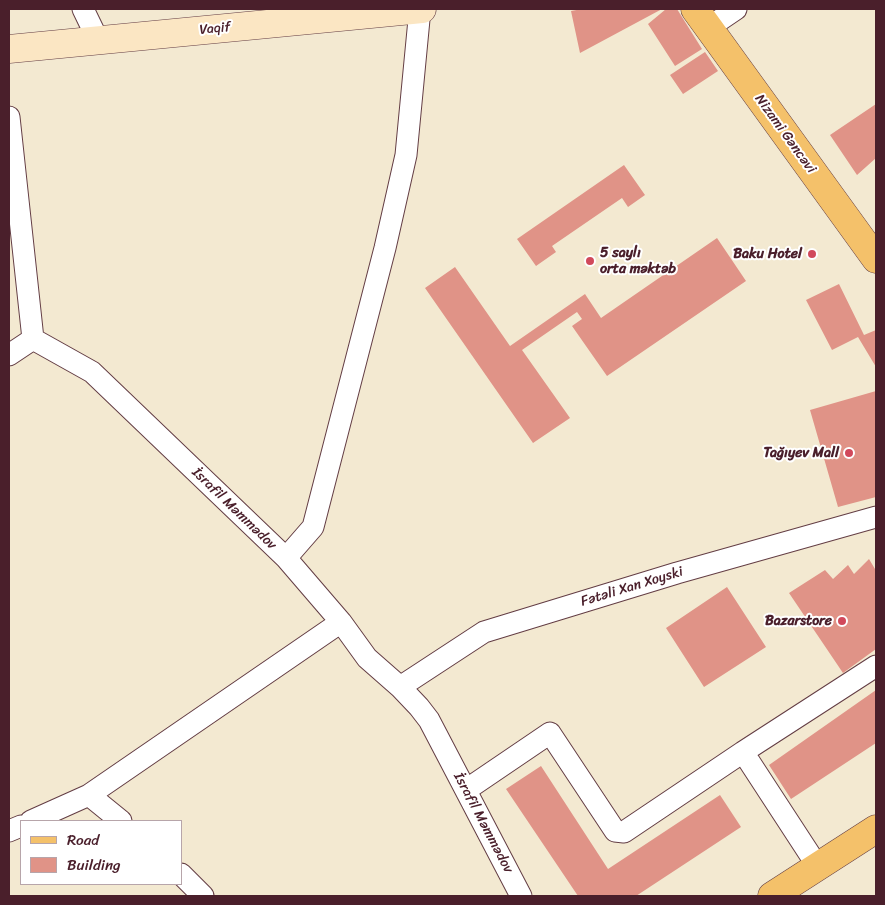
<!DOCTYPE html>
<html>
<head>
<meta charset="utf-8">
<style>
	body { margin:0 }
	#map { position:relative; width:885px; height:905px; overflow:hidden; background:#f3e9d1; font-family:Sriracha,sans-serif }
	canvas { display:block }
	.frame { position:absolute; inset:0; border:10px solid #4a1f2b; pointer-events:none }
	.legend { position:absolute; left:20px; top:820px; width:162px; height:65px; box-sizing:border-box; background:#fff; border:1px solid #b7a5aa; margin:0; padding:6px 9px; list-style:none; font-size:15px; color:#4a1f2b }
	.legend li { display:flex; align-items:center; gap:10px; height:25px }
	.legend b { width:25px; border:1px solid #b7a5aa }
</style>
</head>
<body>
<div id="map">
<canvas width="885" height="905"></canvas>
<div class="frame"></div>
<ul class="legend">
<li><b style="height:6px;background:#f4c16a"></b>Road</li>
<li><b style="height:14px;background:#e09387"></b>Building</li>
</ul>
</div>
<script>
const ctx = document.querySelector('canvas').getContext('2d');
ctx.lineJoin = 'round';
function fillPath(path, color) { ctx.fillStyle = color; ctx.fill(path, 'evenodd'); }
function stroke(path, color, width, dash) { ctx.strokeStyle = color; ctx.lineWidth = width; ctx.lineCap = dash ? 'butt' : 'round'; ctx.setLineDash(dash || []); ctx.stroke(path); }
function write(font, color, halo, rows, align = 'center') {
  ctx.font = font + ' Sriracha,sans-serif'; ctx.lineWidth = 4; ctx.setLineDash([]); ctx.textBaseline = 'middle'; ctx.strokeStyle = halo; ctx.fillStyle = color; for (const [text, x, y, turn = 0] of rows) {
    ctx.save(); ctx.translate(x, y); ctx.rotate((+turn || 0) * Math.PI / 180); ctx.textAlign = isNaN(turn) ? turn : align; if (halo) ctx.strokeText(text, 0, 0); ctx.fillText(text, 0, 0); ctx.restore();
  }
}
const building = new Path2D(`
	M582 9H662L580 53 571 11Z
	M666 9H677L702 49 675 66 648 24Z
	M705 52 718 71 683 94 670 75Z
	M876 104V158L857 175 830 135Z
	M624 165 645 195 628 207 622 198 552 246 556 252 536 266 517 239Z
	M717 238 746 281 607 376 572 326 582 319 577 312 522 350 570 418 533 443 425 288 455 267 510 346 585 294 601 318Z
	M839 284 864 335 876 330V367L858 337 832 350 806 300Z
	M876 391V497L838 507 810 410Z
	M869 559 875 569 876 568V649L843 673 789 593 825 570 833 579 848 565 854 574Z
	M727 587 766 647 704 687 666 628Z
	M876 690V743L791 799 769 765Z
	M541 766 608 869 720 795 741 827 636 896H578L506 789Z`);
const street = new Path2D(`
	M83 9 98 40
	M708 28 736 9
	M9 117 33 339
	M33 339 92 372 286 558 341 622 367 658 400 687 419 707 429 720 521 896
	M9 355 33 339
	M286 558 313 527 385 248 406 155 420 9
	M400 687 484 632 677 573 876 517
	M743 752 876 666
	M466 790 550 733 615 831 624 832 743 752 818 867
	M89 795 341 622
	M31 821 89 795 121 821
	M9 831 21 826
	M181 874 203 896`);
const secondary = new Path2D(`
	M9 49 422 9`);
const primary = new Path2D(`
	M695 9 876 259
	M772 896 876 829`);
const markers = [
	[812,254,5,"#d1495b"],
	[590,261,5,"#d1495b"],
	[849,453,5,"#d1495b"],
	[842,621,5,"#d1495b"]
];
const streetNames = [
	["Vaqif",215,29,-6],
	["Nizami Gəncəvi",785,134,54],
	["İsrafil Məmmədov",234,509,44],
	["Fətəli Xan Xoyski",632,587,-17],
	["İsrafil Məmmədov",483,823,62]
];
const poiNames = [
	["5 saylı",600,253,"left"],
	["orta məktəb",600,269,"left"],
	["Baku Hotel",802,254],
	["Tağıyev Mall",839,453],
	["Bazarstore",832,621]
];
fillPath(building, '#e09387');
stroke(street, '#633d44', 23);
stroke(secondary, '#633d44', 29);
stroke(primary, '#633d44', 29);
stroke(street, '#fff', 21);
stroke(secondary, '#fbe6c3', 28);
stroke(primary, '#f4c16a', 28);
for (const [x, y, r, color] of markers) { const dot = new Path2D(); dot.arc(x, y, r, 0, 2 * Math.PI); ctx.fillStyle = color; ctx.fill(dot); stroke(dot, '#fff', 2); }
write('14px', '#4a1f2b', '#fff', streetNames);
write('bold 14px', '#4a1f2b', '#fff', poiNames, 'right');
</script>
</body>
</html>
